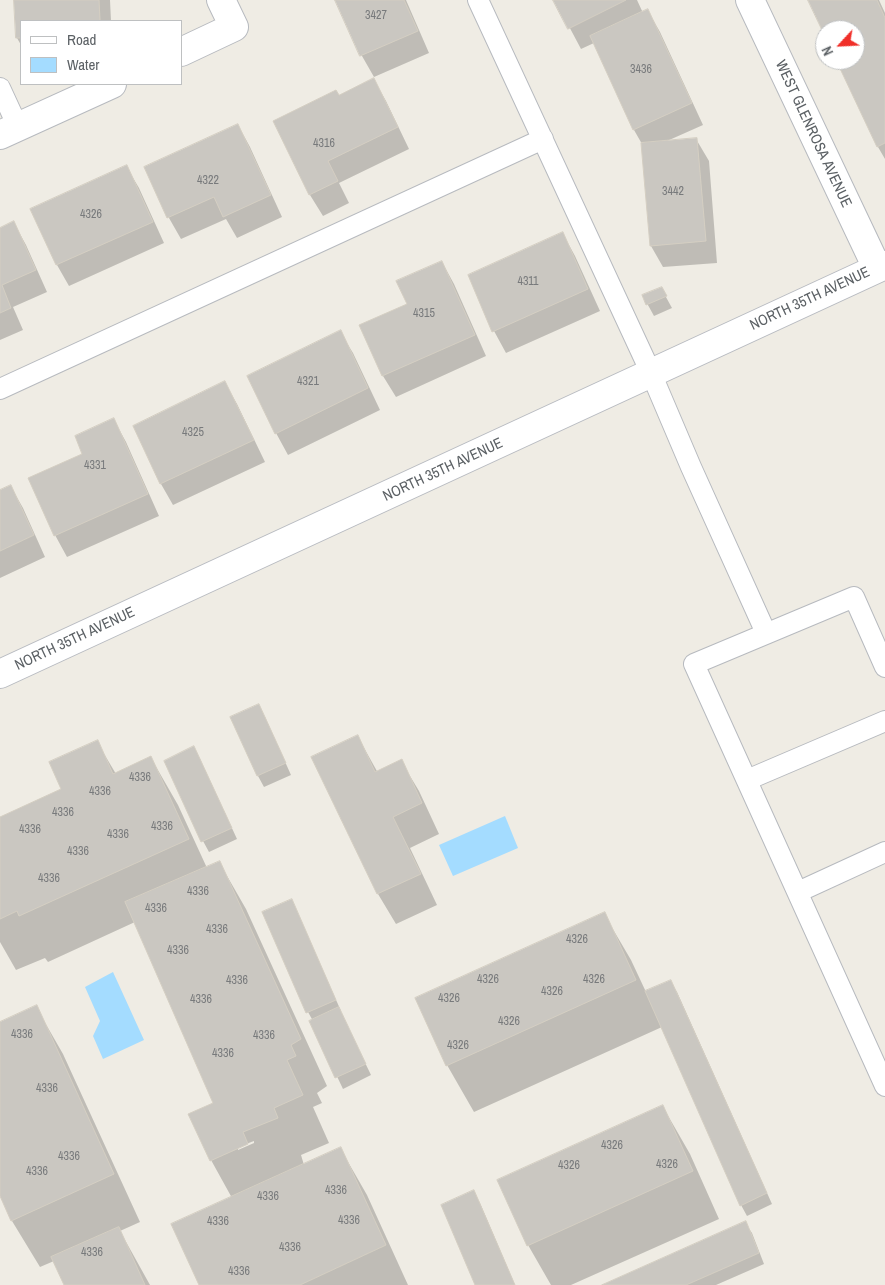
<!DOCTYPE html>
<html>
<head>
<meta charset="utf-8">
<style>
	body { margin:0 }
	#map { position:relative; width:885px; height:1285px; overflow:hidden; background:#efece4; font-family:"Archivo Narrow",sans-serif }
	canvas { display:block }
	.legend { position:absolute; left:20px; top:20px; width:162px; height:65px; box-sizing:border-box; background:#fff; border:1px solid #bec0c1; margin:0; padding:6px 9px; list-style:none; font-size:15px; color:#5c6165 }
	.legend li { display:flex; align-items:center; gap:10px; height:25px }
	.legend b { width:25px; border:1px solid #bec0c1 }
	.north { position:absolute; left:815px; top:20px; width:50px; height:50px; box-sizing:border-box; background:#fff; border:1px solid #bec0c1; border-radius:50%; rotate:245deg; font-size:14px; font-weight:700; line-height:20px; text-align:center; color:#5c6165 }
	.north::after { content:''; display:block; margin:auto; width:18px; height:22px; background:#f02f29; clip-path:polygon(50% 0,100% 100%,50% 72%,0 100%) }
</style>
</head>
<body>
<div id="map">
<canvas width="885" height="1285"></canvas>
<ul class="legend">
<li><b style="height:6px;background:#fff"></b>Road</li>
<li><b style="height:14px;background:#a4dcff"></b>Water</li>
</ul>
<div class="north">N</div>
</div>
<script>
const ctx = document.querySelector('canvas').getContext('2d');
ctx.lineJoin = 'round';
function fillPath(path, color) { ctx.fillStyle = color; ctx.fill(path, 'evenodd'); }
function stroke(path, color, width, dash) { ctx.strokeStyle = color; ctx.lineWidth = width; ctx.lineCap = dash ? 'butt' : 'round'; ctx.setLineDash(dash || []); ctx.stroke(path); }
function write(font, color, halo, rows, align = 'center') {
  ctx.font = font + ' "Archivo Narrow",sans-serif'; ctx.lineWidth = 4; ctx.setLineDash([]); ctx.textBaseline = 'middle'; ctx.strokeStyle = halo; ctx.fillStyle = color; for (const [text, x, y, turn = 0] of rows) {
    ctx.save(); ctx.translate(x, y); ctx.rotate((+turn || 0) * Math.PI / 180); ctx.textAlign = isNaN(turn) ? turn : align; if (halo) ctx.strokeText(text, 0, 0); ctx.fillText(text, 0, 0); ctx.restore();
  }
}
const water = new Path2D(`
	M505 816 518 848 453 876 439 845Z
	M113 972 144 1040 103 1059 93 1036 100 1021 85 987Z`);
const shadow = new Path2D(`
	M14 0H110L111 21H21V45L17 38Z
	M336 0H406L429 53 374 77 362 56Z
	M555 0H637L643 13 648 11 660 32 703 125 667 141 696 139 709 161 717 263 663 267 651 246 642 144 634 130 594 43 581 49Z
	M810 0H879L885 13V159L878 147 838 60H855V30H825V33Z
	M374 80 386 101 409 149 339 183 349 203 323 216 310 195 275 121 339 97Z
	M238 125 250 147 282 217 237 238 226 219 181 239 169 218 146 168Z
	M126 166 139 188 164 243 69 286 57 265 32 209Z
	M14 223 26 245 47 292 13 307 23 330 0 340V229Z
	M563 234 575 256 600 311 506 353 494 331 469 276Z
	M442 262 454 284 486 356 396 397 383 376 361 325 408 304Z
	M661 288 672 308 654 316 643 296Z
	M340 332 353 353 380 410 288 455 276 433Z
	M225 383 237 404 265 462 173 505 161 484 134 426Z
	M114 420 126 442 159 516 67 557 55 535 84 454Z
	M11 487 23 508 45 557 0 578V492Z
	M265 717 291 775 264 787 258 776 232 718Z
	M358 737 378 773 401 761 419 791 439 834 410 848 437 905 396 924 378 894 313 757Z
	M97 742 116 774 151 758 178 805 207 868 219 862 246 909 327 1086 317 1093 322 1103 313 1107 329 1143 301 1155 304 1165 340 1148 367 1195 408 1285H200L232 1198 211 1160 215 1104 135 922 48 962 45 958 16 970 0 942V818L63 790ZM254 1141V1143L238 1150V1147Z
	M194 748 200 759 237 839 209 852 203 841 165 761Z
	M297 912 341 1011H340L371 1075 343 1089 311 1022 313 1021 308 1012 264 913Z
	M604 914 631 960 646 992 670 981 677 992 772 1204 747 1216 741 1205 662 1027 474 1112 447 1065Z
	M36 1007 63 1054 140 1222 120 1231 150 1285H65L54 1261 40 1267 12 1221 0 1193V1023Z
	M663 1107 690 1154 719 1219 571 1285H551L528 1245Z
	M474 1192 480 1203 515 1285H477Z
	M745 1223 752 1233 764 1264 716 1285H605Z`);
const building = new Path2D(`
	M14 0H99L100 21H21V38H16Z
	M335 0H404L418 31 360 56Z
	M553 0H626L568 29Z
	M808 0H877L885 18V143L877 147 836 60H855V30H825V36Z
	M648 9 692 103 633 130 590 36Z
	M374 78 398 127 328 161 338 181 309 195 273 121 336 90 339 95Z
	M238 124 271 195 223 217 214 197 167 218 144 167Z
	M697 138 706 241 650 246 641 143Z
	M127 165 153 222 56 265 30 209Z
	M14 221 36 270 2 285 11 308 0 313V228Z
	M563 232 588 289 492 332 468 275Z
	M442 261 475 335 382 376 359 325 407 304 396 281Z
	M662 287 667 296 646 305 642 295Z
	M341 330 368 388 275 434 247 376Z
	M225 381 254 440 160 484 133 426Z
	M114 418 148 494 54 536 28 478 82 454 75 436Z
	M11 485 34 535 0 551V490Z
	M259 704 286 763 257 776 230 717Z
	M358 735 375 772 402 759 422 803 393 817 421 874 377 894 311 757Z
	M98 740 113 774 151 756 189 839 19 916 17 911 0 919V817L61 789 49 762Z
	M194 746 232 828 201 842 164 761Z
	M220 861 301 1039 291 1045 296 1056 287 1060 303 1095 274 1108 278 1118 243 1132 248 1144 210 1161 188 1114 213 1103 125 902Z
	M292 899 336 1000 306 1013 262 912Z
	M605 912 636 980 446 1066 415 998Z
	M671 980 767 1193 740 1206 645 991Z
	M37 1005 114 1174 11 1221 0 1196V1022Z
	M339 1007 366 1064 335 1078 309 1021Z
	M663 1105 693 1171 527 1246 497 1180Z
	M341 1147 386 1245 300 1285H199L171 1224Z
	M474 1190 515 1285H475L441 1205Z
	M746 1221 759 1253 686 1285H602Z
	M119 1227 145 1285H64L51 1257Z`);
const lane = new Path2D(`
	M478 0 651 373 691 467 766 633
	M0 88 18 127
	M0 389 543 139
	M885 667 854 597 694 664 885 1086
	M747 780 885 721
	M798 892 885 852`);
const street = new Path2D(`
	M750 0 877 268
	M181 52 234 27 221 0
	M0 135 112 84`);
const secondary = new Path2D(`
	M0 674 885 265`);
const numberNames = [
	["3427",376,16],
	["3436",641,70],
	["4316",324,144],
	["4322",208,181],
	["3442",673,192],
	["4326",91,215],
	["4311",528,282],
	["4315",424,314],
	["4321",308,382],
	["4325",193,433],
	["4331",95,466],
	["4336",140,778],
	["4336",100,792],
	["4336",63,813],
	["4336",162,827],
	["4336",30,830],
	["4336",118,835],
	["4336",78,852],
	["4336",49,879],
	["4336",198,892],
	["4336",156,909],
	["4336",217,930],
	["4326",577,940],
	["4336",178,951],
	["4326",488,980],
	["4326",594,980],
	["4336",237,981],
	["4326",552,992],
	["4326",449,999],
	["4336",201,1000],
	["4326",509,1022],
	["4336",22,1035],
	["4336",264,1036],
	["4326",458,1046],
	["4336",223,1054],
	["4336",47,1089],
	["4326",612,1146],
	["4336",69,1157],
	["4326",667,1165],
	["4326",569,1166],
	["4336",37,1172],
	["4336",336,1191],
	["4336",268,1197],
	["4336",349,1221],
	["4336",218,1222],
	["4336",290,1248],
	["4336",92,1253],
	["4336",239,1272]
];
const streetNames = [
	["WEST GLENROSA AVENUE",813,134,65],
	["NORTH 35TH AVENUE",810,299,-25],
	["NORTH 35TH AVENUE",443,470,-25],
	["NORTH 35TH AVENUE",75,639,-25]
];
fillPath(water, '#a4dcff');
fillPath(shadow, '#0003');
fillPath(building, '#cac7c1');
stroke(building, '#d4cec2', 1);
stroke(lane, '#b7babf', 22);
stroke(street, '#b7babf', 30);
stroke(secondary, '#b8bbc1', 30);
stroke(lane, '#fff', 20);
stroke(street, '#fff', 28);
stroke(secondary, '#fff', 28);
write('12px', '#787a7c', null, numberNames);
write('15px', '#5c6165', '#fff', streetNames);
</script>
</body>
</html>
